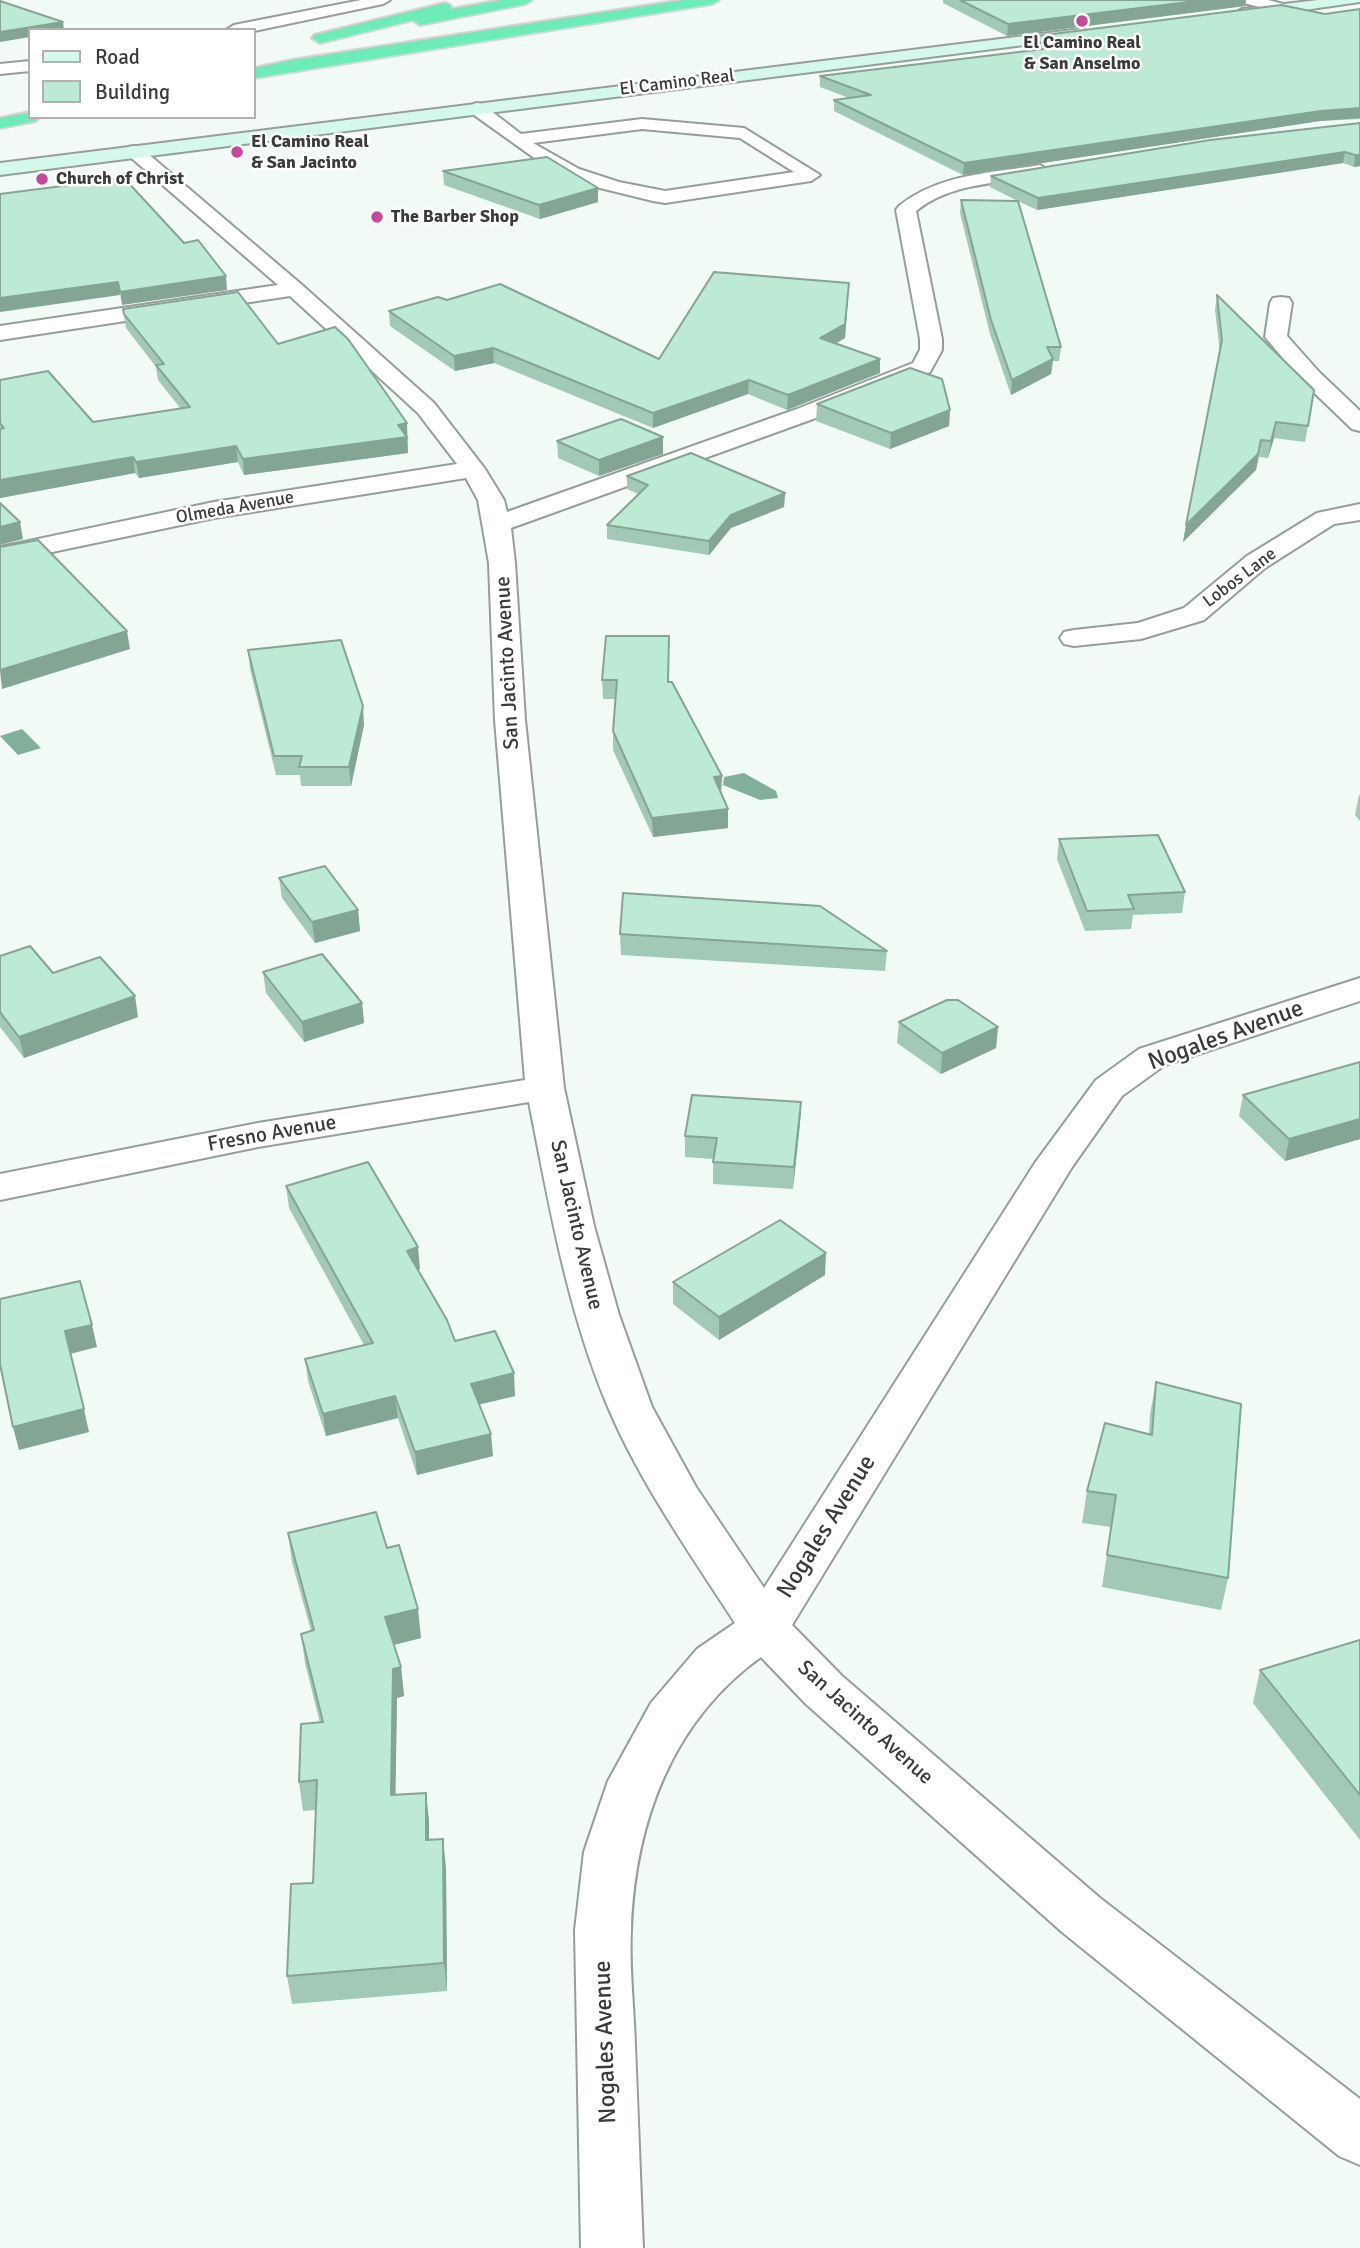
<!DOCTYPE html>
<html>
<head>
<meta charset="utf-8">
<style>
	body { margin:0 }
	#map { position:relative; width:1360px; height:2248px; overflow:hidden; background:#f2faf6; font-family:Signika,sans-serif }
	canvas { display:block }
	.legend { position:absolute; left:28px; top:28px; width:228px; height:91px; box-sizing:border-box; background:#fff; border:2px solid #b0b1b0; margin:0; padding:9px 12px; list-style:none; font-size:21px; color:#393c3a }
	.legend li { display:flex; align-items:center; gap:14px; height:35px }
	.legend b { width:35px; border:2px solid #b0b1b0 }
</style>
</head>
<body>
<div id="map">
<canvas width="1360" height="2248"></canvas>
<ul class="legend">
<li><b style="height:9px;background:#d4f9ea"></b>Road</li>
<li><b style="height:19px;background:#bcead4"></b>Building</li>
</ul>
</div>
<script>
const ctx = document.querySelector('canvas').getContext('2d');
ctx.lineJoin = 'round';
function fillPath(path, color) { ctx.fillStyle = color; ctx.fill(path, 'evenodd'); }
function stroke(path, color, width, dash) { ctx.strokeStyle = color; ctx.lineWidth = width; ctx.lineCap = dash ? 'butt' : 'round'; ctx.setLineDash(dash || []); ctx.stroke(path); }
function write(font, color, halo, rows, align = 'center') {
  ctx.font = font + ' Signika,sans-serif'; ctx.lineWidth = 5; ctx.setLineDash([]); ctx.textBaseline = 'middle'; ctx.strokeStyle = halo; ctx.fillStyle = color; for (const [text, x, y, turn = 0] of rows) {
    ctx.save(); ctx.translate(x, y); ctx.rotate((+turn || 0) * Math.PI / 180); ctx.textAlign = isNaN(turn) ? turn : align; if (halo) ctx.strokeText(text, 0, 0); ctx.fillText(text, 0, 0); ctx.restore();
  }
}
const water = new Path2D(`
	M22 729 41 748 18 755 0 736Z
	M744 773 776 791 778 798 760 800 723 785 724 777Z`);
const minor = new Path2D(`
	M361 0H390L383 4 254 31 226 30 234 25Z
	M30 61V71L0 74V64Z
	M476 103 482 104 521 134 642 119 744 128 820 175 811 181 665 203 653 201 592 186 554 172 470 112 467 108ZM642 129 740 138 794 172 665 191 619 182 579 169 533 143Z
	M134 146 140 147 302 285 434 403 485 469 504 500 507 512 797 409 913 363 920 350V339L896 210 899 206C938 174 992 173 1040 165L1049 171 1040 177C998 183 950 183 916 211L942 339V350L930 372 813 419 511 528 515 563 525 720 564 1088 594 1226 619 1315 652 1407 696 1487 764 1588 1035 1163 1096 1080 1139 1049 1360 978V1001L1165 1065 1122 1096 1072 1167 792 1625 842 1676 1100 1898 1360 2099V2165L1339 2156 1062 1932 806 1704 761 1657C672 1721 635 1822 631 1929 629 1968 634 2007 635 2046 638 2113 640 2181 643 2248H581L575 1930 584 1852 608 1781 651 1703 697 1649 735 1623C691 1555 639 1481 608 1407 567 1310 549 1204 529 1102L258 1147 0 1200V1174L258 1123 525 1080 495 720 489 563 478 500 466 478 214 518 0 563V547L214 502 457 464 418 413 290 296 0 340V326L278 285 128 155 125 151 128 147Z
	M1281 297 1289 298 1292 303 1287 336 1319 372 1360 411V431L1352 429 1303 382 1265 337 1270 303 1273 298Z
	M1360 504V520L1334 524 1265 568 1204 620 1141 639 1074 646 1064 644 1060 638 1064 632 1074 630 1138 623 1184 608 1247 556 1317 513Z`);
const tertiary = new Path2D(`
	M1242 0H1268L1291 6 1294 9 1286 14 1244 3Z`);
const secondary = new Path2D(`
	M1318 0H1360V2L1242 19 1234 14 1242 9Z
	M1081 29 1087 31 1089 34 1087 37 0 175V163Z`);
const motorway = new Path2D(`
	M501 0H532L525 4 420 25 413 20 320 43 312 38 314 35 445 3 450 5 452 9Z
	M683 0H719L712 4 254 78V68L292 60Z
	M30 112V117H39L36 121 0 128V118Z`);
const wall = new Path2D(`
	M943 0H1246L1245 6 1007 36 943 3Z
	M1360 9V119L1320 121 963 175 834 111V100L849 98 820 87V76L1035 50 1028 47 1029 37 1325 14Z
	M1360 123V166L1354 167 1343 163 1037 210 1018 201 1061 347 1059 361H1053L1051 374 1011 395 990 334 960 213 961 200 1018 201 990 187 991 176Z
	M443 171 598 188V202L540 219 444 185Z
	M849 283 845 338 836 343 880 359V373L787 410 748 394 653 428 494 363 455 371 390 326 389 311 447 300 659 359Z
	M1217 295 1314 390 1305 442 1274 438 1268 458 1259 457 1256 470 1183 542 1220 353 1215 310Z
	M123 309 278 344 409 439 407 440 408 453 244 475 238 462 139 478 135 473 0 498V380L93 422 181 409 158 380 156 367 126 328Z
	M817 404 950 410 949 426 890 449 816 421Z
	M557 441 663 454 599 476 558 458Z
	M627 476 785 493 784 507 731 528 709 555 607 539V525L638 494 627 489Z
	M248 650 364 725 351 786H301L300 775H276L250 669Z
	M602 680 669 682 728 809V828L653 837 613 750V731L615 699H603Z
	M1359 795H1360V821L1355 815Z
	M1059 839 1185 892 1182 913 1133 915 1131 929 1085 931 1057 859Z
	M279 878 358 910 360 931 315 943 282 898Z
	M620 934 887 951 885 971 621 955Z
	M0 956 53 973 138 1017 24 1058 0 1027Z
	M263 972 362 1003 364 1023 304 1042 266 993Z
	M899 1022 998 1027 996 1048 941 1074 897 1043Z
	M1360 1062V1139L1285 1161 1239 1116 1243 1095Z
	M801 1102 800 1123 793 1189 713 1184V1159L685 1157V1136Z
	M286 1186 420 1269 418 1270 455 1341 515 1396 480 1404 493 1456 417 1475 398 1418 326 1436 308 1381 305 1359 364 1345 289 1208Z
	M825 1275 719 1340 673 1304V1282Z
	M1156 1382 1228 1578 1221 1610 1102 1587 1111 1527 1082 1523 1087 1491 1149 1434 1150 1414Z
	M288 1533 387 1548 421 1638 394 1645 401 1667 404 1696 397 1698 395 1795 426 1793 429 1822V1840L446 1868 447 1991 292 2004 287 1976 313 1883 316 1810 303 1811 299 1782 320 1723 305 1663 301 1634 311 1631 292 1562Z
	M1360 1640V1840L1253 1703 1260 1670Z`);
const shadedWall = new Path2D(`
	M1205 0H1246L1245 6 1007 36 1008 24Z
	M63 22 64 30H30V37L0 42V32Z
	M1360 108V118L1320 121 963 175 964 163 1321 111Z
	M1345 152 1343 163 1037 210 1038 198Z
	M1355 155H1360V166L1354 167Z
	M598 188V202L540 219 539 205Z
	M226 276 227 290 122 305 120 292Z
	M118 282 120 295 0 312V298Z
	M849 283 845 338 820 353V338Z
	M493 348 494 363 455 371 454 356Z
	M880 359V373L787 410 788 395Z
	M1053 359 1051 374 1011 395 1012 380Z
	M749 380 748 394 653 428V413Z
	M950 410 949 426 890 449 891 433Z
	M1276 422 1274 438 1268 458 1271 441Z
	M407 423 408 453 244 475 243 459Z
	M663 437V454L599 476V460Z
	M1261 440 1256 470 1183 542 1186 525Z
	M236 446 238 462 139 478 136 462Z
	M133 457 135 473 0 498V480Z
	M785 493 784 507 731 528 709 555V541L731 515Z
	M20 522 23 539 0 545V527Z
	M127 631 130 649 2 689 0 670Z
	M363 706 364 725 351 786 349 767Z
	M722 776 721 796 714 777Z
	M728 809V828L653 837 652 818Z
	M358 910 360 931 315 943 312 922Z
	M135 996 138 1017 24 1058 19 1037Z
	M362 1003 364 1023 304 1042 302 1022Z
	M998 1027 996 1048 941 1074 942 1053Z
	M801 1102 800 1123 793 1189 794 1167Z
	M1360 1119V1139L1285 1161 1289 1139Z
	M418 1247 420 1269 409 1273 407 1251Z
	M826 1253 825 1275 719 1340V1317Z
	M92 1325 97 1347 70 1354 65 1331Z
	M514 1373 515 1396 473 1406 471 1384Z
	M395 1396 398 1418 326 1436 323 1414Z
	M84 1409 89 1432 19 1450 13 1427Z
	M491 1434 493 1456 417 1475 415 1452Z
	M418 1609 421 1638 389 1646 385 1617Z
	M401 1667 404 1696 397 1698 395 1824 391 1795 393 1669Z
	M426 1793 429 1822V1869L426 1840Z
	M443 1839 446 1868 447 1991 444 1963Z`);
const building = new Path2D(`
	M960 0H1205L1008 24Z
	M0 1 63 22 0 32Z
	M1281 5 1325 14 1360 9V108L1321 111 964 163 834 100 871 95 820 76 1052 48 1029 37Z
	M1360 123V155H1355L1345 152 1038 198 991 176 1210 140Z
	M547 157 598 188 539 205 443 171Z
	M124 178 184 243 198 240 226 276 120 292 118 282 0 298V194Z
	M961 200 1018 201 1061 347H1047L1053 359 1012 380 991 320Z
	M714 272 849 283 845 324 820 338 880 359 788 395 749 380 653 413 493 348 454 356 389 311 438 297 447 300 500 284 659 359Z
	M238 292 278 344 335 327 348 339 407 423 398 425 407 437 243 459 236 446 136 462 133 457 0 480V429L4 428 0 423V380L48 371 93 422 190 407 156 365 164 364 124 314 123 309Z
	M1217 295 1314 390 1308 426 1276 422 1271 441 1261 440 1258 454 1186 525 1222 340Z
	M910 368 942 379 950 410 891 433 817 404Z
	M621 419 663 437 599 460 557 441Z
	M691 453 785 493 731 515 709 541 607 525 648 485 627 476Z
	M0 503 20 522 0 527Z
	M38 540 127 631 0 670V547Z
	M606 636H669L668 682H672L722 776 714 777 728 809 652 818 613 731 617 680H602Z
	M341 640 363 706 349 767H299L302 756H274L248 650Z
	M1158 835 1185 892 1128 895 1134 909 1087 911 1059 839Z
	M325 866 358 910 312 922 279 878Z
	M623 893 820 906 887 951 620 934Z
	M30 946 53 973 100 957 135 996 19 1037 0 1012V956Z
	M322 954 362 1003 302 1022 263 972Z
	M947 1000H958L998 1027 942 1053 899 1022Z
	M1360 1062V1119L1289 1139 1243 1095Z
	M692 1095 801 1102 794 1167 713 1162 717 1138 685 1136Z
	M368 1162 418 1247 407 1251 447 1320 455 1341 495 1331 514 1373 471 1384 491 1434 415 1452 395 1396 323 1414 305 1359 373 1343 286 1186Z
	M780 1220 826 1253 719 1317 673 1282Z
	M80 1281 92 1325 65 1331 84 1409 13 1427 0 1364V1299Z
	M1156 1382 1241 1404 1228 1578 1107 1555 1116 1495 1087 1491 1105 1423 1152 1435Z
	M376 1512 387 1548 399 1545 418 1609 385 1617 401 1667 393 1669 391 1795 426 1793V1840L443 1839 444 1963 287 1976 291 1884 313 1883 317 1780 299 1782 301 1724 323 1722 301 1634 314 1630 288 1533Z
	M1360 1640V1795L1260 1670Z`);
const markers = [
	[1082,21,7,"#c44999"],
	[237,152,7,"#c44999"],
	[42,179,7,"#c44999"],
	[377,217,7,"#c44999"]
];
const farPoinames = [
	["El Camino Real",1082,43,"center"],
	["& San Anselmo",1082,64,"center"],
	["El Camino Real",251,142],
	["& San Jacinto",251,163],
	["Church of Christ",56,179],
	["The Barber Shop",391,217]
];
const farStreetnames = [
	["El Camino Real",677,83,-7],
	["Olmeda Avenue",235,508,-10],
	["Lobos Lane",1240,578,-37]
];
const streetNames = [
	["San Jacinto Avenue",508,663,-93],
	["Fresno Avenue",272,1134,-10],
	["San Jacinto Avenue",576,1225,77],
	["San Jacinto Avenue",865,1723,42]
];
const nearStreetnames = [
	["Nogales Avenue",1226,1036,-20],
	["Nogales Avenue",827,1527,-58],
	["Nogales Avenue",606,2042,-92]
];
fillPath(water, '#82af9a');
stroke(minor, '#979e9a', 4);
stroke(tertiary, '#979e9a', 4);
stroke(secondary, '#979e9a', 4);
stroke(motorway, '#d3d4d4', 4);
fillPath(minor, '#fff');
fillPath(tertiary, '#fff');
fillPath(secondary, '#d4f9ea');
fillPath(motorway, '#6eecb8');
fillPath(wall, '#a2c9b6');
fillPath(shadedWall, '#84a494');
fillPath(building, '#bcead4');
stroke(building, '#84a494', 2);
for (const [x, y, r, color] of markers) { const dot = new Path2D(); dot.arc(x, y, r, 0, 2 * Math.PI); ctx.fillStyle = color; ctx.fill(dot); stroke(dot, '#fff', 2.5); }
write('bold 18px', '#393c3a', '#fff', farPoinames, 'left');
write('18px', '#393c3a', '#fff', farStreetnames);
write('21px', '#393c3a', '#fff', streetNames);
write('24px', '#393c3a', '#fff', nearStreetnames);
</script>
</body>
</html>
